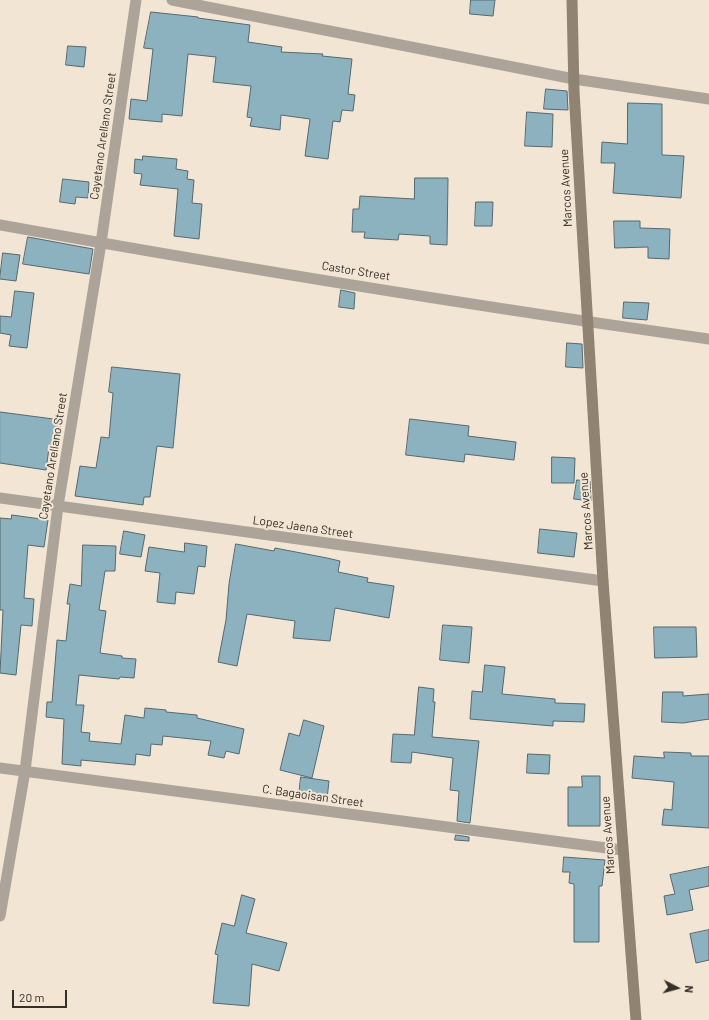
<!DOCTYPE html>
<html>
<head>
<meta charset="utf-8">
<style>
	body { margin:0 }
	#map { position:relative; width:709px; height:1020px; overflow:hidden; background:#f3e5d3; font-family:Barlow,sans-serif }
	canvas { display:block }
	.north { position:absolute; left:657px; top:968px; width:40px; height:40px; -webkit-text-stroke:3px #f3e5d3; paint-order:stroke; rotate:96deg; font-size:11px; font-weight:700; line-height:16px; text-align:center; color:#342f28 }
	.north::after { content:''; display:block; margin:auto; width:14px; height:18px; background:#342f28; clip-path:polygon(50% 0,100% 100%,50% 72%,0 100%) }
	.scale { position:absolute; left:12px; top:990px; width:55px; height:18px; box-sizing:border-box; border:2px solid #342f28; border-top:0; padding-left:5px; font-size:12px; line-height:14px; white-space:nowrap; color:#342f28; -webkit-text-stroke:3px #f3e5d3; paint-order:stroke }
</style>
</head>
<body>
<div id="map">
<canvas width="709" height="1020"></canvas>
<div class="north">N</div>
<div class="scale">20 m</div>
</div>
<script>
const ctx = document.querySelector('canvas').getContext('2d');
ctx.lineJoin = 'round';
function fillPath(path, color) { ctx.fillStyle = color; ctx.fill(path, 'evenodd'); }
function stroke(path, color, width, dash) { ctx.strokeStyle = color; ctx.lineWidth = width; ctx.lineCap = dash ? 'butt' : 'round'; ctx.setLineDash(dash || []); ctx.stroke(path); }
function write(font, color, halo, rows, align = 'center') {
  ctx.font = font + ' Barlow,sans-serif'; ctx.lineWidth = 4; ctx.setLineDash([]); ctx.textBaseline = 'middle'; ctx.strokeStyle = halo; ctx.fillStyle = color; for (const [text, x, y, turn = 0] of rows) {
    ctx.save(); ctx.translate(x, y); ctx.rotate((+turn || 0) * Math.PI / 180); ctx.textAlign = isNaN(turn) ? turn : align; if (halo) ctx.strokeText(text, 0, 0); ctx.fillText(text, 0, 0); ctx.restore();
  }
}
const building = new Path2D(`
	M471 0H495L493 16 470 14Z
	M151 12 198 17V18L250 25 248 42 282 47 281 52 323 54 322 56 352 59 348 94 355 95 353 111 342 110 340 122 333 121 328 159 305 156 310 119 281 115 280 130 250 126 252 118 247 117 251 86 213 82 216 57 188 54 182 116 162 114V122L129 119 131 99 147 101 153 49 144 48Z
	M68 46 86 47 84 67 66 65Z
	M546 89 567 91 568 110 544 109Z
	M628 103 662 104V155L684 156 681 198 613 193 615 163H601L602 142 627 144Z
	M527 112 553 114 552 147 525 146Z
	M143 156 177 159 176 169 188 171 187 179 194 180 192 203 202 204 199 239 174 236 178 189 140 185 142 174 134 173 135 159 142 160Z
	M415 178H448L447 245 430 244V236L399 234 398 240 364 238 365 232H352L353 209H359L360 196 414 199Z
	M63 179 89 182 88 198 76 197 75 204 60 202Z
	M476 202H493L492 226H475Z
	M614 221H640V228L670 229 669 259 648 258V247L615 248Z
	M28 237 93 249 89 274 23 264Z
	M3 253 20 255 16 281 0 279Z
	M341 290 355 293 354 309 339 307Z
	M15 291 34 293 27 348 9 346 11 335 0 333V316L11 317Z
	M624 302 649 303 647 320 623 318Z
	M567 343 582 344 583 368 566 367Z
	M112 367 180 374 173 448 157 446 150 497H144L143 505 75 496 80 466 96 468 101 437 109 438 113 393 109 392Z
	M0 412 61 420 57 449 49 448 46 470 0 463Z
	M410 419 469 426 468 436 516 442 514 460 465 454 464 462 406 455Z
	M552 457 575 458 574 483H552Z
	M577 480 590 481 591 501 574 499Z
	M12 515 48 520 44 547 28 545 24 598 34 599 32 626 21 625 16 675 0 673 3 610H0V518L11 519Z
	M540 529 577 533 574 557 538 553Z
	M124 531 145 535 141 557 120 554Z
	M185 543 207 546 205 567 198 566 194 594 176 592 175 604 157 602 160 573 145 571 149 547 184 552Z
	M236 544 274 551 275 548 327 558 340 561 338 572 368 578 367 582 394 586 389 618 335 608 330 641 293 638 295 621 247 614 237 666 218 662 226 620 229 584Z
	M83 545 116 546 115 571H105L99 610 106 611 100 653 122 656V658L136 659 134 678 120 677 119 679 79 675 76 705H84L81 732 90 733 89 741 121 744 125 715 144 718 145 708 166 710V712L197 715V718L244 729 239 754 226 751 224 758 208 755 211 741 163 736 162 745 151 744 150 756 136 754 135 765 81 760V766L62 764 64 719 46 717 47 702H52L57 640 66 641 70 604H67L70 584 81 586Z
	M443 625 472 627 469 663 440 660Z
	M654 627H696L697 657 655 658Z
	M485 665 505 667 502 694 555 699V703L585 704 584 722 553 721V726L470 719 472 691 482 692Z
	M419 687 434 689 433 702H435L432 737 479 741 470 823 457 821 459 791 450 790 453 758 412 752 411 763 391 762 393 734 414 735Z
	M663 692H683V696L709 694V719L683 723 662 722Z
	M304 720 324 726 312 778 280 770 289 733 299 736Z
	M664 752 691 753V756H709V828L662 825 664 809 672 810 674 782 632 778 634 756 664 758Z
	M528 754 550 755 549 774 527 773Z
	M582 776H600V826H568V787H582Z
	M301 777 329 781 327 799 299 795Z
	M456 835 469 837V841L455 840Z
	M564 857 605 860 602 886H599V942H574V884L569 883 570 872H563Z
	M709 867V886L689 890 693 910 667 915 664 896 675 894 670 875Z
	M242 895 255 899 246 933 287 943 279 971 252 964 249 1006 213 1003 218 955 215 954 222 923 234 926Z
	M709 930V960L696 963 690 934Z`);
const minor = new Path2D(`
	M172 0 574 79 709 99
	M0 225C235 267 472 306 709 339
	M0 498 603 581
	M0 768 622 850
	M0 916 25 771 58 506 101 243 136 0`);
const secondary = new Path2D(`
	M572 0 574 91 603 581 636 1020`);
const streetNames = [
	["Cayetano Arellano Street",103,136,-82],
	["Marcos Avenue",566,188,-93],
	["Castor Street",356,271,9],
	["Cayetano Arellano Street",53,456,-81],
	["Marcos Avenue",586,511,-94],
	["Lopez Jaena Street",303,527,8],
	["C. Bagaoisan Street",313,796,8],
	["Marcos Avenue",608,835,-94]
];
fillPath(building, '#8db2bf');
stroke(building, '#536870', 1);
stroke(minor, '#ada499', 11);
stroke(secondary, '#918372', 11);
write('12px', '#342f28', '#f3e5d3', streetNames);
</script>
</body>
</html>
